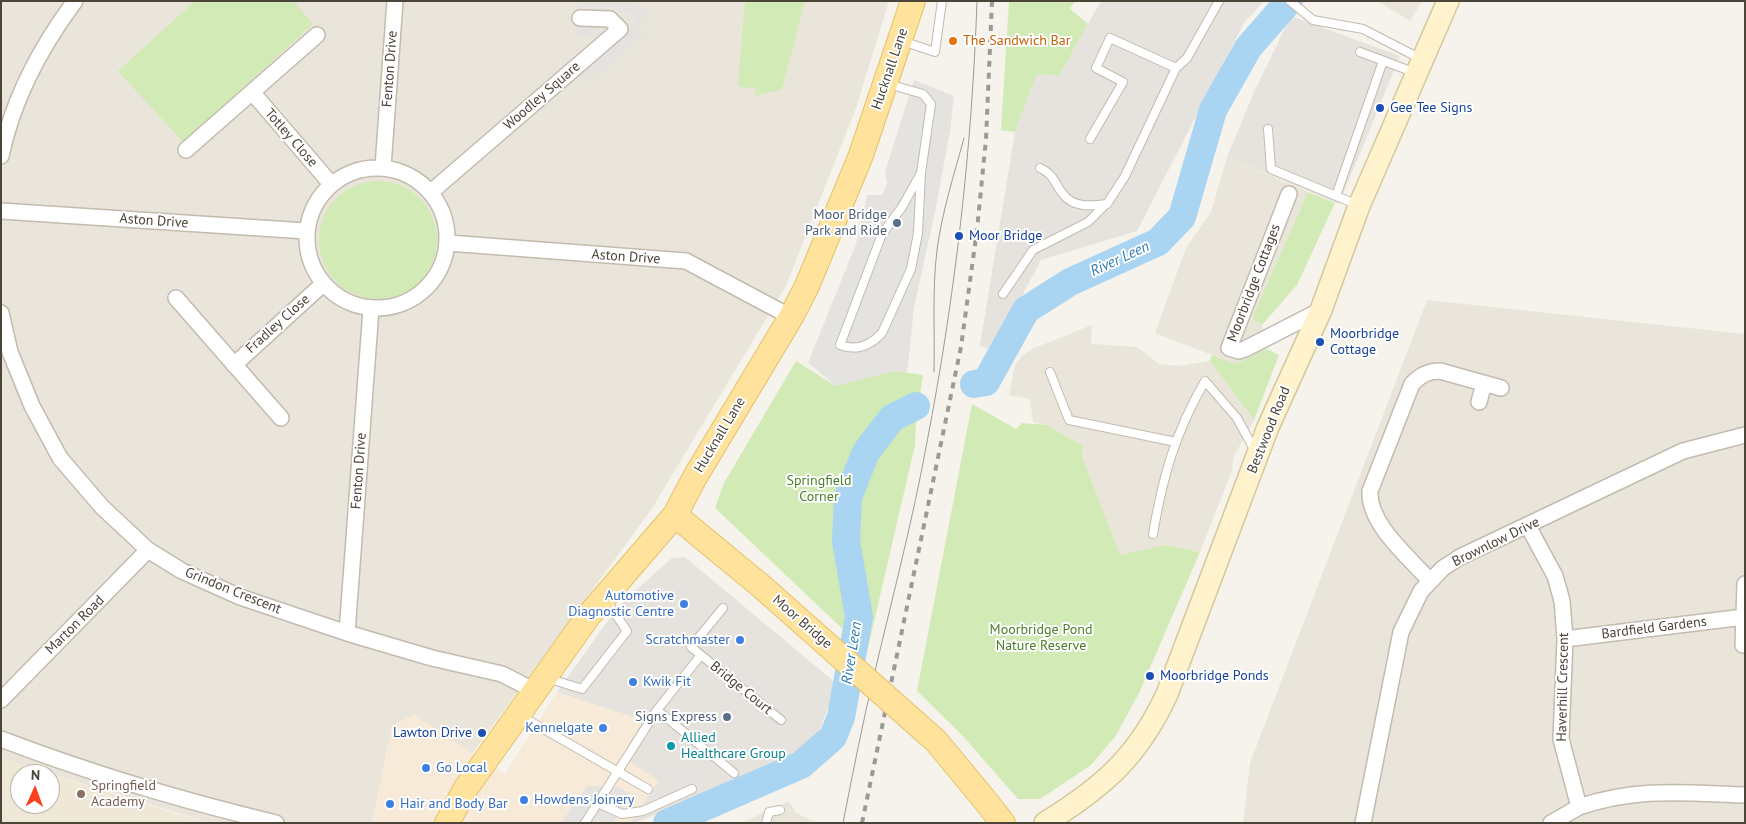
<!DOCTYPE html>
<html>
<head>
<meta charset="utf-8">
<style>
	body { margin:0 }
	#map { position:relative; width:1746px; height:824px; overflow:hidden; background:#f6f3ec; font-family:"PT Sans",sans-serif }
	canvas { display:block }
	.frame { position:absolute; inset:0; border:2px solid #4b4439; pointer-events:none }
	.north { position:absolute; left:10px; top:764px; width:50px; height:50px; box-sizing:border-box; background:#fff; border:1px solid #b7b4b0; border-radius:50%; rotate:2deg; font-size:14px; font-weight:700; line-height:20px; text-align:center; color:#4b4439 }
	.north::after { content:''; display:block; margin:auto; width:18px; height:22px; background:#fc3f1d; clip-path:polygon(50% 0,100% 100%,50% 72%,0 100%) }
</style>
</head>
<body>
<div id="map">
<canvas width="1746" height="824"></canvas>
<div class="frame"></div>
<div class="north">N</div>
</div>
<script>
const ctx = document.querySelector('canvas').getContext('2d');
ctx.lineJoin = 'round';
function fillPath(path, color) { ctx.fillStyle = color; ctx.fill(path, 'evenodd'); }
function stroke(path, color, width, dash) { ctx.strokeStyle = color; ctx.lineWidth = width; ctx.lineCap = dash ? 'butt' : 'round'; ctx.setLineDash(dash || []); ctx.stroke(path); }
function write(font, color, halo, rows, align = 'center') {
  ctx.font = font + ' "PT Sans",sans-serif'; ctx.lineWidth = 4; ctx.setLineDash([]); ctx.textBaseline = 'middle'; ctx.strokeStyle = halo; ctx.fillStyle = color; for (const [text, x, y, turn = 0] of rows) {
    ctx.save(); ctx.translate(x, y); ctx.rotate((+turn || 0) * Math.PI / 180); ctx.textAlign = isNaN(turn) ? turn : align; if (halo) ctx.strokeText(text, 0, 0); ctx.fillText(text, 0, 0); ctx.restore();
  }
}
const residential = new Path2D(`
	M1 1H889L856 108 786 286 651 510 472 754 414 715 392 726 372 823H210L1 758Z
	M1377 1H1422L1410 21Z
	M1227 157 1308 192 1256 309 1257 323 1262 325 1267 349 1235 364 1155 333 1186 248 1211 212Z
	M1427 300 1745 334V823H1243L1250 763Z
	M1092 325 1091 344 1137 347 1159 364 1178 366 1210 361 1254 420 1233 458 1232 471 1200 552 1165 545 1120 556 1082 456 1083 446 1047 425 1033 422 1030 399 1009 395 1015 365 1022 356 1032 349Z
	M789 801 796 813 818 823H741Z`);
const commercial = new Path2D(`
	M557 692 644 720 659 781 629 823H372L392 726 414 715 505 774Z`);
const industrial = new Path2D(`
	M1101 1H1264L1244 23 1137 231 1041 260 993 351 980 345 1015 132 1037 74 1059 76Z
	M1291 16 1400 56 1339 204 1227 157 1255 90Z
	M685 557 837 684 816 740 797 755 635 823H629L659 781 622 756 643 720 557 692 604 626 625 600 672 558Z`);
const education = new Path2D(`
	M1 758 190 818 211 823H1ZM20 774H50V804H20Z`);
const green = new Path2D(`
	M195 1H293L313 24 183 142 118 71Z
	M745 1H805L782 89 755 96 756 88 738 87Z
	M1009 1H1075L1070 9 1088 24 1059 76 1037 74 1015 132 1001 130Z
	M319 240a59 59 0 1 1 118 0a59 59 0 1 1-118 0Z
	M1308 192 1335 203 1297 285 1262 325 1253 319 1256 309Z
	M1267 349 1279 355 1254 420 1210 361 1212 355 1235 364Z
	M796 361 834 385 895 371 923 375 916 420 915 445 867 652 715 508 724 483Z
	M972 404 1016 429 1022 423 1047 425 1083 446 1082 456 1120 555 1165 545 1200 552 1139 693 1115 737 1091 765 1040 799H1018L961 734 917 691Z`);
const parking = new Path2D(`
	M578 1 631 2 640 7 648 15 639 24 646 33 587 83 579 74 638 24 631 13 577 11Z
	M576 25 602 26 601 37 576 36Z
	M914 80 954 96 950 131 935 212 914 308 907 373 894 371 836 386 808 363 856 244 867 195H882L887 183 885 172Z
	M662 768 705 772 704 782 661 779Z
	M587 786 617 787 631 793 613 823H605L598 819 595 823H561Z`);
const river = new Path2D(`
	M974 384 986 382 1026 310 1070 282 1158 242 1182 217 1213 110 1248 48 1289 1
	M667 823 801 765 833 737 841 717 859 617 846 541 848 497 866 452 892 418 916 406`);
const lane = new Path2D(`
	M1290 1 1313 20 1363 29 1421 59
	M902 41 935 52 942 1
	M1360 52 1416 73
	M888 84 923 94 931 104 921 173 918 233 911 269 882 333C870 346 856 351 840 345L882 234 902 207 921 173
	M1268 129 1271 169 1358 205
	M1090 139 1123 82 1096 68 1110 38 1176 68 1187 58 1219 1
	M1040 168C1056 176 1053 182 1063 194 1073 208 1092 206 1107 204L1125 176 1176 68
	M1336 196 1383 61
	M1003 294 1033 250 1088 222 1106 204
	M1050 372 1069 420 1176 442
	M1153 534C1163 476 1175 433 1205 381L1237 418 1255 451
	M723 608 691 647 781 720
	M547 678 582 689 627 631 605 599
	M657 710 734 773
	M521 716 648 789
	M598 803 622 814 643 811 692 789
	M585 823 657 710 701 655
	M766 823 769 812 780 810`);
const street = new Path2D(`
	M252 92 331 184
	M186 150 317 35
	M1 156C13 98 40 48 75 1
	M383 167 395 1
	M307 238a70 70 0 1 1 140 0a70 70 0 1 1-140 0Z
	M431 192 620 29 610 19 580 18
	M1289 194 1229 348 1239 351 1245 349 1321 310
	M1 211 306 231
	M448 243 686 261 791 317
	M176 298 281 418
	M1 313 10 352 32 406 60 458 102 507 148 550 182 571 240 597 347 633 432 658 502 674 535 691
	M234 365 323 284
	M1479 402 1484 383
	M1528 526 1555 576 1562 601 1565 639 1561 739 1579 807C1637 787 1685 793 1745 795
	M1430 581C1409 557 1368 524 1370 491L1412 384C1420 375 1428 371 1440 371L1501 388
	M347 633 371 309
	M1565 639 1744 617
	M1743 645 1745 584
	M1 700 148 550
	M1 739C90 773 184 801 276 823
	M1363 823 1401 632 1421 591 1443 568 1460 557 1683 451 1745 435
	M1551 823 1579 807`);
const secondary = new Path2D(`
	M1045 823C1103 787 1138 757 1167 694L1268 427 1321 310 1359 206 1448 1`);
const primary = new Path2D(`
	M675 515 761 586
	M984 799 1003 823
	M447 823 466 788 589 615 675 515 695 477 791 317 807 286 861 155 913 1`);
const tram = new Path2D(`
	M934 372C935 331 932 291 937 250 942 212 954 175 964 138
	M843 823C853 772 863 721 875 671 893 595 913 519 927 442 955 297 972 149 977 1`);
const rail = new Path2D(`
	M862 823 961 347 977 230 986 139 992 1`);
const primaryBridge = new Path2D(`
	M761 586 936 741 984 799`);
const markers = [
	[953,41,5,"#e8710a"],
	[1380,108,5,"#1a4fb4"],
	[897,223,5,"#5c6f8a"],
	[959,236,5,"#1a4fb4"],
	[1320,342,5,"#1a4fb4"],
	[684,604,5,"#3f7fe0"],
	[740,640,5,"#3f7fe0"],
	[1150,676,5,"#1a4fb4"],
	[633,682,5,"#3f7fe0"],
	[727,717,5,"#5c6f8a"],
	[603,728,5,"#3f7fe0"],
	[482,733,5,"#1a4fb4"],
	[671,746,5,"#0f9aa8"],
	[426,768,5,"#3f7fe0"],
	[81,794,5,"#8d6e63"],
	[524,800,5,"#3f7fe0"],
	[390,804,5,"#3f7fe0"]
];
const foodNames = [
	["The Sandwich Bar",963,41]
];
const streetNames = [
	["Fenton Drive",390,69,-86],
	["Hucknall Lane",890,69,-71],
	["Woodley Square",542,96,-41],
	["Totley Close",291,138,49],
	["Aston Drive",154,221,4],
	["Aston Drive",626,257,4],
	["Moorbridge Cottages",1254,283,-69],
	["Fradley Close",278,324,-42],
	["Bestwood Road",1269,430,-68],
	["Hucknall Lane",720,435,-59],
	["Fenton Drive",359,471,-86],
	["Brownlow Drive",1496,542,-26],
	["Grindon Crescent",233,591,22],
	["Moor Bridge",802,622,41],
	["Marton Road",75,625,-45],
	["Bardfield Gardens",1654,628,-7],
	["Haverhill Crescent",1563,687,-89],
	["Bridge Court",741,688,39]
];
const transitNames = [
	["Gee Tee Signs",1390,108],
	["Moor Bridge",969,236],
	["Moorbridge",1330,334],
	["Cottage",1330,350],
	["Moorbridge Ponds",1160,676],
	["Lawton Drive",472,733,"right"]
];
const serviceNames = [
	["Moor Bridge",887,215],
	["Park and Ride",887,231],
	["Signs Express",717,717]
];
const parkNames = [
	["Springfield",819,481],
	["Corner",819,497],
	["Moorbridge Pond",1041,630],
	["Nature Reserve",1041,646]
];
const shopNames = [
	["Automotive",674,596,"right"],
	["Diagnostic Centre",674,612,"right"],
	["Scratchmaster",730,640,"right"],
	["Kwik Fit",643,682],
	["Kennelgate",593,728,"right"],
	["Go Local",436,768],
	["Howdens Joinery",534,800],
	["Hair and Body Bar",400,804]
];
const cultureNames = [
	["Allied",681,738],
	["Healthcare Group",681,754]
];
const educationNames = [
	["Springfield",91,786],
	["Academy",91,802]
];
const waterNames = [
	["River Leen",1120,259,-25],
	["River Leen",852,653,-81]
];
fillPath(residential, '#eae5da');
fillPath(commercial, '#f7ead8');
fillPath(industrial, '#e6e2dd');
fillPath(education, '#efe8d6');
fillPath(green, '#d2eab5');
fillPath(parking, '#e5e3e0');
stroke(river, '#a9d4f2', 28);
stroke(lane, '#c2bbae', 10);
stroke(street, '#c2bbae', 18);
stroke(secondary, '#d6c79b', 24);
stroke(primary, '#e6c16a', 26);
stroke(lane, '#fff', 8);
stroke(street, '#fff', 15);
stroke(secondary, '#fff3cd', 21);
stroke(primary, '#ffe39c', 24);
stroke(tram, '#9a9a9a', 1);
stroke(rail, '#9a9a9a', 4, [6, 6]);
stroke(primaryBridge, '#e6c16a', 26, []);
stroke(primaryBridge, '#ffe39c', 24);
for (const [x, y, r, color] of markers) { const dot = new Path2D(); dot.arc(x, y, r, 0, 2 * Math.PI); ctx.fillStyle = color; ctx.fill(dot); stroke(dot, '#fff', 2); }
write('14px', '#c56008', '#fff', foodNames, 'left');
write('14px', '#4b4439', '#fff', streetNames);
write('14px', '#164399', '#fff', transitNames, 'left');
write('14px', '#4e5e75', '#fff', serviceNames, 'right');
write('14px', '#4a7f2a', '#fff', parkNames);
write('14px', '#366cbe', '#fff', shopNames, 'left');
write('14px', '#0d838f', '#fff', cultureNames, 'left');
write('14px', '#785e54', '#fff', educationNames, 'left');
write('italic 15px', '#2e7ab2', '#fff', waterNames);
</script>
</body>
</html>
